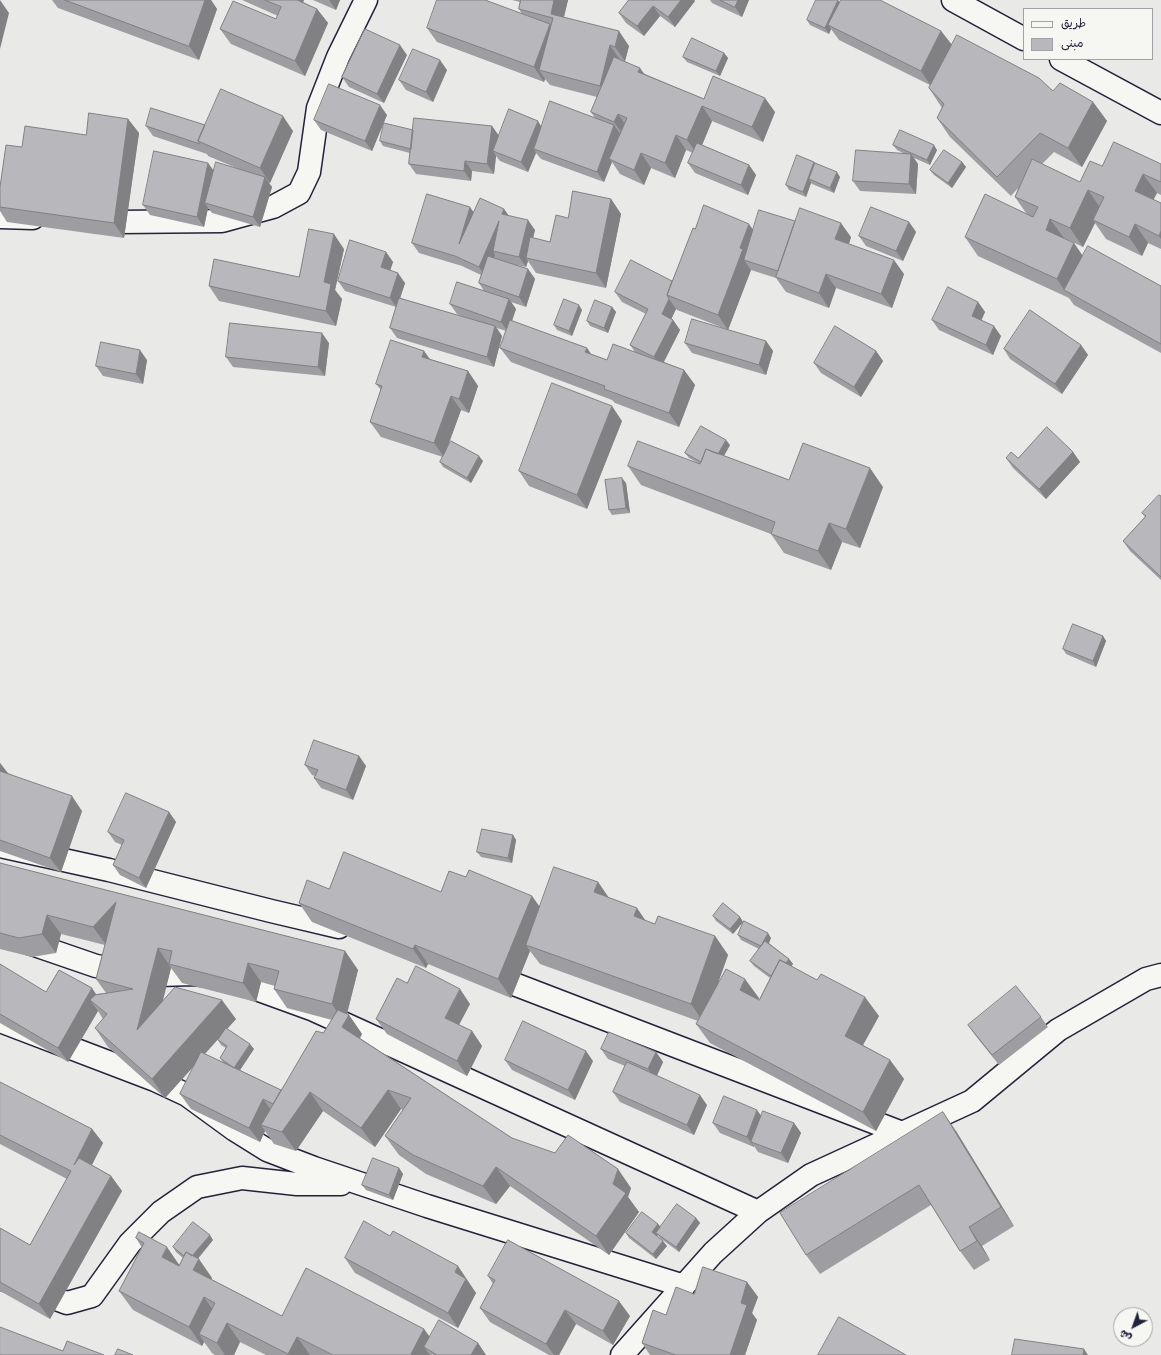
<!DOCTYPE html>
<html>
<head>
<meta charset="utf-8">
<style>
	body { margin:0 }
	#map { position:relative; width:1161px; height:1355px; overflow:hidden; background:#e9e9e7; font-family:Kalam,"Playpen Sans Arabic",sans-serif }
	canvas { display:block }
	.legend { position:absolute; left:1023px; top:8px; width:130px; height:52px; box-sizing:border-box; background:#f6f6f2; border:1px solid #a1a1a9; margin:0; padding:5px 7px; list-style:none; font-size:12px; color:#22223b }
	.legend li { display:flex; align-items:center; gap:8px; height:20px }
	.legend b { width:20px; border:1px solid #a1a1a9 }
	.north { position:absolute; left:1113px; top:1307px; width:40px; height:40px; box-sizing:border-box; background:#f6f6f2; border:1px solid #a1a1a9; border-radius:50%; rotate:221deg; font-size:11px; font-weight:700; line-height:16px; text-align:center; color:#22223b }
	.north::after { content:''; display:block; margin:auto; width:14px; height:18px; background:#22223b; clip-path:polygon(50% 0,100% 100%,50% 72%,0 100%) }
</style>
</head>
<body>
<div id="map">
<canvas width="1161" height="1355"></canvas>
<ul class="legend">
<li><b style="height:5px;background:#f6f6f2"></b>طريق</li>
<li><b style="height:11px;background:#b8b8bc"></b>مبنى</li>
</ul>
<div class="north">ش</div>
</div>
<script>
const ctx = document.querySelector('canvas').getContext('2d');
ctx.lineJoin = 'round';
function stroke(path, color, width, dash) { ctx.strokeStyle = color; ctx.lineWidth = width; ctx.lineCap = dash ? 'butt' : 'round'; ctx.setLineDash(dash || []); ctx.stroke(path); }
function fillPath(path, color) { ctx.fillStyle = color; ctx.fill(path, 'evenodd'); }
const minor = new Path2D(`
	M953 0 1024 39
	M1061 59 1161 113
	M0 217 33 218
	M96 221 118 222 222 221 273 207 299 193 309 172 318 108 338 57 366 0
	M0 846 109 870 271 911 339 927
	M0 933 96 966 157 975 195 974 226 978 314 1010 758 1212
	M488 974 902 1133
	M0 1021 155 1080 187 1095 235 1130 267 1150 314 1168 427 1206 684 1286
	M0 1278 67 1303 92 1296 130 1243 161 1212 197 1187 242 1178 297 1184H341
	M622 1355 713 1253 758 1212 811 1175 972 1101 1058 1030 1146 979 1161 975`);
const wall = new Path2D(`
	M52 0H211L217 9 199 60 58 8Z
	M242 0H304L303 2 317 9 328 23 305 76 231 44 220 29 276 19 278 16Z
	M313 0H340L336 10Z
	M512 0H568L564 17 629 46 625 61 645 74 704 99 775 112 763 142 712 121 702 145 749 165 756 175 748 195 695 173 688 163 693 153 686 150 675 178 651 168 644 185 620 174 612 162 604 182 541 159 536 153 528 172 500 161 496 156 494 174 472 171 471 181 416 174 409 164 410 153 383 146 380 141 413 130 492 126 499 136 542 126 595 118 591 112 597 97 550 85 545 79 544 82 437 42 427 28 522 14 519 9 520 2Z
	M629 0H694L695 1 675 27 660 16 644 36 626 23 619 13Z
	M710 0H749L742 17 712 3Z
	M840 2 941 31 952 45 1053 91 1093 102 1107 121 1082 167 1054 152 1042 164 1080 182 1102 166 1161 164V195L1157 193 1153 200 1161 203V249L1148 243 1142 256 1106 239 1095 223 1083 247 1064 238 1083 256 1161 286V353L1074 305 1069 298 978 256 965 237 1026 213 1015 197 1018 188 1011 196 950 137 937 118 942 108 929 88 930 85 839 40 831 29 829 34 810 25 807 20Z
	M724 53 728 58 720 76 687 62 683 57Z
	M407 55 384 103 349 87 342 77Z
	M447 70 433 102 406 90 399 80Z
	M387 115 372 151 321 130 314 120Z
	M128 119 139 133 124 238 7 222 0 211V187L22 147 86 135Z
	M205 125 293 131 270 183 268 182 272 187 260 227 212 213 208 208 204 227 150 215 143 205 208 163 214 171 239 169 208 156 207 154 153 136 146 126Z
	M893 145 937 150 930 165 914 158 918 164 916 194 860 191 853 181 905 154 897 150Z
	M814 162 815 163 840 177 834 193 812 184 811 183 806 197 789 190 786 185Z
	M962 162 966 167 952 188 934 175 930 170Z
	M611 199 621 214 606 288 536 273 528 261 526 267 517 265 528 269 535 279 526 307 511 302 516 309 512 321 587 348 591 354 607 360 635 352 630 345 646 314 622 302 615 292 672 281 695 229H753L795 221 851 237 849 244 904 274 892 308 836 288 829 308 786 292 776 278 751 270 728 330 766 341 773 351 766 375 692 353 685 343 726 329 677 310 676 309 671 319 673 320 680 330 664 362 684 370 695 385 679 427 615 403 612 400 511 362 500 348 506 331 497 328 502 336 494 367 397 338 390 328 396 307 345 291 338 281 386 252 393 262 390 270 405 283 400 298 466 318 457 314 450 304 484 291 479 283 481 275 462 266 419 253 412 243 474 212 504 209 509 216 535 230 533 238 550 242 568 218Z
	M909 222 916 232 903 261 866 246 859 236Z
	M344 249 335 290 342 299 336 326 219 301 209 286 299 277Z
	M978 302 985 312 981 320 1001 336 993 355 939 330 932 320Z
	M612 307 616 312 608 333 590 326 587 321Z
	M582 310 572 336 557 330 554 325Z
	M329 343 325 376 233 367 226 357Z
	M1081 345 1088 355 1062 394 1010 359 1004 349Z
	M424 351 430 359 468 371 478 386 469 413 461 410 446 450 483 461 471 483 443 467 440 462 443 457 381 437 370 422 381 390 376 384Z
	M876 351 883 361 861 397 821 373 814 363Z
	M147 360 143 384 103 376 96 366Z
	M622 421 587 509 529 486 519 471Z
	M730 445 724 456 789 480 883 487 860 548 842 542 831 570 784 553 771 534 641 485 628 466 698 463 689 458 685 453Z
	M1073 452 1080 462 1046 499 1013 468 1006 458H1018Z
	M626 483 630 513 612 515 609 510Z
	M1161 496V580L1130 551 1123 541 1145 517 1142 513Z
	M1103 636 1106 641 1096 667 1066 654 1063 649Z
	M359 756 366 766 353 800 321 788 314 778 315 776 312 775 305 765Z
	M0 763 8 773 82 811 61 872 0 851Z
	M169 812 176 822 146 888 120 875 113 865 122 845 115 842 108 832Z
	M513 835 516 840 512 863 481 857 477 852Z
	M0 863 345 951 358 970 347 1014 349 1015 362 1034 360 1038 512 1138 631 1188 628 1197 639 1212 609 1255 510 1186 496 1204 426 1174 399 1155 385 1136 403 1110 401 1109 375 1147 323 1111 296 1151 274 1144 265 1131 260 1142 191 1109 180 1094 195 1065 165 1098 108 1047 95 1028 103 1019 98 1011 68 1062 0 1023V965L46 992 96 994 106 993 96 979 105 945 61 934 56 953 32 957 0 949ZM171 968 182 983 256 1002 261 982 275 986 274 989 287 1008 332 1020 323 1033 281 1090 240 1070 254 1049 227 1029 236 1019 162 1002ZM220 1037 218 1040 221 1045 226 1048 220 1058 223 1062 205 1054Z
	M598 882 609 898 646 921 655 924 715 936 728 955 717 985 759 998 758 1000H759L770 978 754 966 750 961 759 949 741 940 738 935 771 938 769 943 789 959 793 964 791 966 879 1016 863 1045 890 1060 904 1079 876 1131 710 1043 696 1024 698 1021 540 964 530 951 511 998 428 964 426 968 312 922 299 903 329 889 441 892 540 907Z
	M713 916 740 917 743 922 733 934 716 921Z
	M407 983 470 1004 459 1025 472 1031 482 1046 467 1076 387 1034 376 1019Z
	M1041 1017 1048 1027 999 1065 975 1035 968 1025Z
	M601 1049 656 1052 663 1062 657 1076 707 1105 694 1135 620 1102 613 1092 625 1066 608 1059Z
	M505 1060 593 1061 575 1100 512 1070Z
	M0 1083 92 1129 103 1143 92 1165 111 1176 122 1191 50 1319 0 1291V1228L30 1245 67 1179 0 1144Z
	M761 1115 794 1123 801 1133 788 1163 758 1152 754 1146V1147L720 1133 713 1123Z
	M956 1131 1014 1226 982 1246 990 1260 974 1270 960 1251 931 1205 820 1274 806 1255Z
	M399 1168 403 1174 393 1200 366 1190 362 1185Z
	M696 1218 700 1223 679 1252 660 1238 658 1235 657 1236 667 1246 656 1259 629 1238 626 1233 658 1224 661 1227Z
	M139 1232 180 1265 183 1258 176 1252 173 1247 213 1240 198 1259 212 1278 211 1279 282 1316 424 1329 430 1337 478 1343 486 1355H266L240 1342 234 1355H215L212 1353 204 1342 202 1346 133 1310 119 1291 142 1248 136 1238Z
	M345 1258 468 1281V1282L476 1293 458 1328 355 1273Z
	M488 1276 630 1316 613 1345 576 1324 559 1355H549L490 1322 480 1308 493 1284Z
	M747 1282 758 1297 752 1313 757 1320 745 1355H650L642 1343 666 1315 694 1294Z`);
const shadedWall = new Path2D(`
	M0 0 9 13 0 49Z
	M205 0H211L217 9 199 60 189 46Z
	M292 0H304L299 11Z
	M329 0H340L336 10Z
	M554 0H568L561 29 551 14Z
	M681 0H694L695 1 675 27 668 17Z
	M738 0H749L742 17 735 7Z
	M838 0 842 5 828 25 831 29 829 34 825 28Z
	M653 6 660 16 644 36 637 26Z
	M317 9 328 23 305 76 295 61Z
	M550 24 560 38 539 70 545 79 544 82 534 67Z
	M619 31 629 46 625 61 615 47Z
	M941 31 952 45 931 86 921 71Z
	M400 45 407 55 384 103 377 94Z
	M610 45 620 60 610 100 600 86Z
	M724 53 728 58 720 76 716 71Z
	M440 60 447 70 433 102 426 92Z
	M640 68 650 82 638 72Z
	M765 98 775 112 763 142 752 127Z
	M1093 102 1107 121 1082 167 1068 148Z
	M380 105 387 115 372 151 365 141Z
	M702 106 712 121 698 155 687 140Z
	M618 114 628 129 625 137 614 122Z
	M283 116 293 131 270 183 260 168Z
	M128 119 139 133 124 238 114 223Z
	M538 121 544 131 534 149 536 153 528 172 521 162Z
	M614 125 621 135 609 159 612 162 604 182 597 172Z
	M492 126 499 136 493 151 496 156 494 174 487 164Z
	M676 135 686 150 675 178 665 163Z
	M934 145 937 150 930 165 927 160Z
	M641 153 651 168 644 185 634 170Z
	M911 154 918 164 916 194 909 184Z
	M465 161 472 171 471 181 464 171Z
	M814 162 818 167 809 179 811 183 806 197 803 192Z
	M962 162 966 167 952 188 948 183Z
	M208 163 215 173 205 203 208 208 204 227 197 217Z
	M749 165 756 175 748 195 741 185Z
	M837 172 840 177 834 193 830 188Z
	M1143 174 1157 193 1148 210 1135 191Z
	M265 177 272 187 260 227 253 217Z
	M1088 190 1101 209 1093 220 1095 223 1083 247 1070 228Z
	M611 199 621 214 606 288 596 273Z
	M470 207 477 217 459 244Z
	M504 209 511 219 502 214Z
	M1050 219 1064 238 1059 249 1046 230Z
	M528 220 535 230 528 259 526 258 528 261 526 267 519 257Z
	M499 221 493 251 495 255 486 277 479 267Z
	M909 222 916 232 903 261 896 251Z
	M841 223 851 237 846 253 835 239Z
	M749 224 759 238 744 260 751 270 728 330 718 315 740 248Z
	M1135 224 1148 243 1142 256 1129 237Z
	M1161 231V239L1159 236Z
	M334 234 344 249 335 290 342 299 336 326 326 311 324 282Z
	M1074 243 1087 262 1065 291 1057 279Z
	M386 252 393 262 388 277 381 267Z
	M894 260 904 274 892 308 881 294Z
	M528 269 535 279 526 307 519 297Z
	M398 273 405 283 397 308 390 298Z
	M826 274 836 288 829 308 819 293Z
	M509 299 516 309 508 332 501 322Z
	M669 299 676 309 669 324 662 314Z
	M978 302 985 312 979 326 972 316Z
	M579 305 582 310 572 336 569 331Z
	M612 307 616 312 608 333 604 328Z
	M673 320 680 330 661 367 654 357Z
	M495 326 502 336 494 367 487 357Z
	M994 326 1001 336 993 355 986 345Z
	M322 333 329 343 325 376 318 367Z
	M766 341 773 351 766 375 759 365Z
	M1081 345 1088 355 1062 394 1055 384Z
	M587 348 597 363 585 352Z
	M140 350 147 360 143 384 136 374Z
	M424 351 434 366 422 357Z
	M876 351 883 361 861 397 854 387Z
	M684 370 695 385 679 427 669 413Z
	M468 371 478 386 469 413 459 399Z
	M451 396 461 410 444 457 434 443Z
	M612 406 622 421 587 509 577 495Z
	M726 440 730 445 714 473 710 468Z
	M1073 452 1080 462 1046 499 1039 489Z
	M479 456 483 461 471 483 467 478Z
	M870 468 883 487 860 548 846 529Z
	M622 478 626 483 630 513 626 508Z
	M829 523 842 542 831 570 818 551Z
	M1103 636 1106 641 1096 667 1093 661Z
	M359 756 366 766 353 800 346 790Z
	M0 763 9 775 0 776Z
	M72 796 82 811 61 872 50 858Z
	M169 812 176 822 146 888 139 878Z
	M513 835 516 840 512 863 508 858Z
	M598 882 611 901 594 892Z
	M532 896 545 914 526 945 530 951 511 998 498 979Z
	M116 902 107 946 93 927Z
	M637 908 650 927 634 916Z
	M47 915 61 934 56 953 42 934Z
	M740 917 743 922 733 934 730 929Z
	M768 933 771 938 765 951 761 946Z
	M715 936 728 955 704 1023 691 1004Z
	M415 945 428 964 426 968 413 949Z
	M158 948 171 968 151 1049 137 1030Z
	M345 951 358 970 345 1021 349 1015 362 1034 355 1046 342 1027 344 1022 332 1004Z
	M789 959 793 964 778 984 774 979Z
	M248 963 261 982 256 1002 243 983Z
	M745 979 759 998 753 1009 740 990Z
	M92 988 102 1003 90 1000 98 1011 68 1062 58 1048Z
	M460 989 470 1004 455 1032 445 1018Z
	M865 997 879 1016 858 1054 845 1036Z
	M222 1000 236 1019 165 1098 152 1079Z
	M472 1031 482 1046 467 1076 457 1061Z
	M250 1044 254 1049 238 1073 234 1068Z
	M586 1051 593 1061 575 1100 568 1090Z
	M656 1052 663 1062 655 1079 648 1069Z
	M890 1060 904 1079 876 1131 863 1112Z
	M388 1090 401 1109 375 1147 361 1128Z
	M310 1092 323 1111 296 1151 282 1132Z
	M700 1095 707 1105 694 1135 687 1125Z
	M263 1099 273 1113 261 1125 265 1131 260 1142 249 1128Z
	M757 1110 764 1120 751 1142 754 1146V1147L747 1137Z
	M943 1112 956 1131 1014 1226 1001 1207Z
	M794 1123 801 1133 788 1163 781 1153Z
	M92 1129 103 1143 84 1180 74 1165Z
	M496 1167 510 1186 496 1204 483 1186Z
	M399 1168 403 1174 393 1200 389 1195Z
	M618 1169 631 1188 628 1197 639 1212 609 1255 596 1236Z
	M111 1176 122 1191 50 1319 39 1304Z
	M696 1218 700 1223 679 1252 676 1247Z
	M658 1224 662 1229 656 1233 658 1235 656 1237 652 1232Z
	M969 1227 982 1246 990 1260 977 1241Z
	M210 1235 213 1240 192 1265 189 1260Z
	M663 1241 667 1246 656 1259 653 1254Z
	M167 1247 180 1266 175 1276 162 1257Z
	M199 1259 212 1278 206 1288 193 1270Z
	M458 1266 476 1293 458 1328 448 1313 455 1272Z
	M747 1282 758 1297 752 1313 757 1320 745 1355H730L741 1303Z
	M204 1297 217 1316 199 1334 204 1342 202 1346 189 1327Z
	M619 1301 630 1316 613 1345 603 1331Z
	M565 1310 576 1324 559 1355H554L546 1344Z
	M227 1323 240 1342 234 1355H225L217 1343Z
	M424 1329 437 1348 424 1347 430 1355H412L411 1354Z
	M297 1337 310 1355H288V1354Z
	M478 1343 486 1355H471Z
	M1084 1349 1088 1355H1083Z`);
const building = new Path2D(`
	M65 0H205L189 46Z
	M265 0H297L317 9 295 61 220 29 233 1 276 19 281 7Z
	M437 0H485L550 24 534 67 427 28Z
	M521 0H554L551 14 619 31 615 47 610 45 600 86 539 70 553 18 519 9Z
	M629 0H681L668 17 653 6 637 26 619 13Z
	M720 0H738L735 7Z
	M816 0H838L825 28 807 20Z
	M841 0H880L941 31 921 71 828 25Z
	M365 29 400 45 377 94 342 77Z
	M957 35 1039 78 1053 91 1060 83 1093 102 1068 148 1040 133 997 177 937 118 944 104 929 88Z
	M692 38 724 53 716 71 683 57Z
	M413 49 440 60 426 92 399 80Z
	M614 57 640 68 638 72 704 99 713 76 765 98 752 127 702 106 687 140 676 135 665 163 641 153 634 170 609 159 627 118 618 114 614 122 591 112Z
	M329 84 380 105 365 141 314 120Z
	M221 89 283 116 260 168 198 141Z
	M550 101 614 125 597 172 534 149Z
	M151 108 205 125 198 141 200 144 146 126Z
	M509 109 538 121 521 162 493 151Z
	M89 113 128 119 114 223 0 207V187L6 145 22 147 25 126 86 135Z
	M414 118 492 126 487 164 465 161 464 171 409 164Z
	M384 123 413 130 411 149 380 141Z
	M900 130 934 145 927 160 893 145Z
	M1114 142 1161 164V182L1143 174 1135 191 1161 203V231L1159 236 1135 224 1129 237 1093 220 1104 197 1088 190 1070 228 1050 219 1046 230 1074 243 1057 279 965 237 985 194 1033 217 1038 207 1015 197 1032 159 1080 182 1090 161 1102 166Z
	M697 143 749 165 741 185 688 163Z
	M856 150 911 154 909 184 853 181Z
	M944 150 962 162 948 183 930 170Z
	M154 151 208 163 197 217 143 205Z
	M797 155 814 162 803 192 786 185Z
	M216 162 265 177 253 217 205 203Z
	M815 163 837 172 830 188 809 179Z
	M573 191 611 199 596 273 526 258 530 237 550 242 556 215 568 218Z
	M427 194 470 207 459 244 480 198 504 209 502 214 528 220 519 257 493 251 499 221 479 267 455 256 412 243Z
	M704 205 749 224 740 248 743 249 718 315 667 295 693 228 695 229Z
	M871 207 909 222 896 251 859 236Z
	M800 208 841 223 835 239 894 260 881 294 826 274 819 293 776 277Z
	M759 210 795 221 778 271 744 260Z
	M309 229 334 234 324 282 331 284 326 311 209 286 214 259 299 277Z
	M350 240 386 252 381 267 398 273 390 298 338 281Z
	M1088 246 1161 286V344L1064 290Z
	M488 256 528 269 519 297 479 283Z
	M631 260 672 281 667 295 669 299 662 314 673 320 654 357 630 345 648 309 615 292Z
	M457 282 509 299 501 322 450 304Z
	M948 287 978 302 972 316 994 326 986 345 932 320Z
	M399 298 495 326 487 357 390 328Z
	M564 299 579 305 569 331 554 325Z
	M595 300 612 307 604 328 587 321Z
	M1030 310 1081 345 1055 384 1004 349Z
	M692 319 766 341 759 365 685 343Z
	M510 320 587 348 585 352 607 360 613 344 684 370 669 413 604 389 605 386 500 348Z
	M230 323 322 333 318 367 226 357Z
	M835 326 876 351 854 387 814 363Z
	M391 340 424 351 422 357 468 371 459 399 451 396 434 443 370 422 382 386 376 384Z
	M101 342 140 350 136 374 96 366Z
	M552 383 612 406 577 495 519 471Z
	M701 426 726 440 718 454 706 449 701 462 685 453Z
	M1047 427 1073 452 1039 489 1006 458 1011 452 1018 458Z
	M451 441 479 456 467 478 440 462Z
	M638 441 700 464 706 449 789 480 803 443 870 468 846 529 829 523 818 551 771 534 775 522 628 466Z
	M622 478 626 508 609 510 605 480Z
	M1159 495 1161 496V577L1123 541 1146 516 1142 513Z
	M1073 624 1103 636 1093 661 1063 649Z
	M314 740 359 756 346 790 314 778 318 770 305 765Z
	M0 771 72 796 50 858 0 840Z
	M126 793 169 812 139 878 113 865 124 840 108 832Z
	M482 829 513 835 508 858 477 852Z
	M344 852 441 892 449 871 466 877 469 870 532 896 498 979 415 945 413 949 299 903 307 880 329 889Z
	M0 863 345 951 332 1004 274 989 279 971 248 963 243 983 169 964 172 951 158 948 137 1030 175 987 222 1000 152 1079 95 1028 107 1014 90 1000 95 995 133 989 96 979 116 902 93 927 47 915 42 934 19 938 0 933Z
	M554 867 598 882 594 892 637 908 634 916 655 924 658 916 715 936 691 1004 526 945Z
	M723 903 740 917 730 929 713 916Z
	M744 921 768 933 761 946 738 935Z
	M765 941 789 959 786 963 780 960 771 976 750 961Z
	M780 960 817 980 821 974 865 997 845 1036 890 1060 863 1112 696 1024 726 969 745 979 740 990 759 1000Z
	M0 964 46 992 59 970 92 988 58 1048 0 1014Z
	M416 966 460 989 445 1018 472 1031 457 1061 376 1019 397 978 407 983Z
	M1016 986 1041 1017 992 1055 968 1025Z
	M338 1010 349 1015 342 1027 512 1138 555 1153 568 1135 618 1169 613 1184 626 1193 596 1236 496 1167 483 1186 413 1155 385 1136 411 1098 388 1090 361 1128 310 1092 282 1132 261 1125 316 1031 323 1033Z
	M523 1021 586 1051 568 1090 505 1060Z
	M226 1028 250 1044 234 1068 220 1058 227 1046 218 1040Z
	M609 1032 656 1052 648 1069 601 1049Z
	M201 1052 281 1090 273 1104 263 1099 249 1128 180 1094Z
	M627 1062 700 1095 687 1125 613 1092Z
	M0 1082 92 1129 74 1165 79 1158 111 1176 39 1304 0 1282V1228L30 1245 71 1171 0 1135Z
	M724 1096 757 1110 747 1137 713 1123Z
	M763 1111 794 1123 781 1153 751 1142Z
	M943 1112 1001 1207 969 1227 977 1241 960 1251 919 1185 806 1255 780 1213Z
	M373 1158 399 1168 389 1195 362 1185Z
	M677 1204 696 1218 676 1247 656 1233Z
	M642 1212 658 1224 652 1232 663 1241 653 1254 626 1233Z
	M364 1221 390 1236 393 1231 458 1266 455 1272 466 1279 448 1313 345 1258Z
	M193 1222 210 1235 192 1256 186 1252 184 1256 173 1247Z
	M139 1232 167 1247 162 1257 179 1266 186 1252 199 1259 193 1270 282 1316 306 1268 424 1329 411 1354 414 1355H333L297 1337 288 1354 227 1323 217 1343 199 1334 215 1303 204 1297 189 1327 119 1291 144 1243 136 1238Z
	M508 1240 619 1301 603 1331 565 1310 546 1344 480 1308 495 1280 488 1276Z
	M703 1267 747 1282 741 1303 747 1305 730 1355H676L642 1343 653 1310 666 1315 676 1287 694 1294Z
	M839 1317 906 1355H818Z
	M439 1320 478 1343 471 1355H472H437L424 1347Z
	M0 1327 63 1351 67 1341 104 1355H0Z
	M1015 1339 1084 1349 1083 1355H1012Z
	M118 1349 133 1355H115Z`);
stroke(minor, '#22223b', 25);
stroke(minor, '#f6f6f2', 22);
fillPath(wall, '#9e9ea2');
fillPath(shadedWall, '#818184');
fillPath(building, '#b8b8bc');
stroke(building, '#818184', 1);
</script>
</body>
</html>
